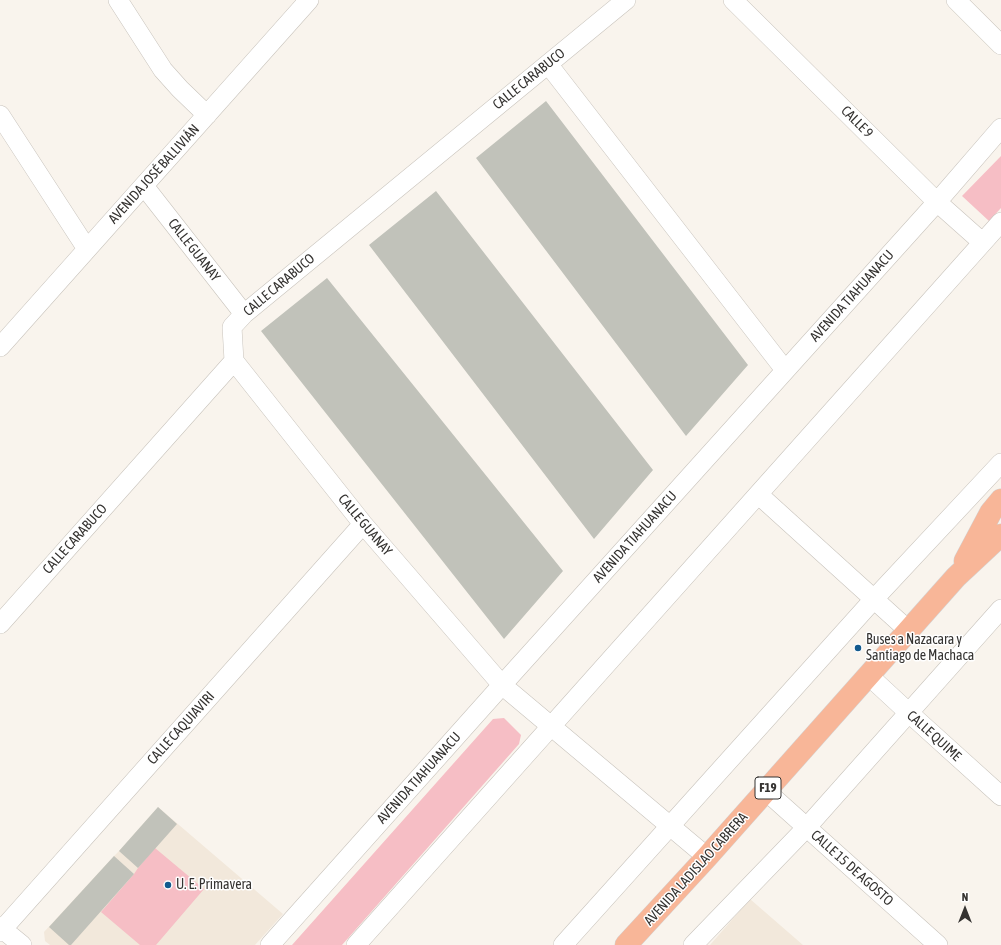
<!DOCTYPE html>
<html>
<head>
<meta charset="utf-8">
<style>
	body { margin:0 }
	#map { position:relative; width:1001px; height:945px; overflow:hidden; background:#f9f4ed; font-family:"Asap Condensed",sans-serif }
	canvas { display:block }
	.north { position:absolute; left:945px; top:889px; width:40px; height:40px; -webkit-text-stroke:3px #fff; paint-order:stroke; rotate:0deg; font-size:11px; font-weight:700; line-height:16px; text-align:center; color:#353331 }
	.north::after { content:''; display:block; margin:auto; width:14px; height:18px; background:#353331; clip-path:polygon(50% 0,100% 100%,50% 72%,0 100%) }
</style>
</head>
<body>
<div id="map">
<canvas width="1001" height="945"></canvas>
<div class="north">N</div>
</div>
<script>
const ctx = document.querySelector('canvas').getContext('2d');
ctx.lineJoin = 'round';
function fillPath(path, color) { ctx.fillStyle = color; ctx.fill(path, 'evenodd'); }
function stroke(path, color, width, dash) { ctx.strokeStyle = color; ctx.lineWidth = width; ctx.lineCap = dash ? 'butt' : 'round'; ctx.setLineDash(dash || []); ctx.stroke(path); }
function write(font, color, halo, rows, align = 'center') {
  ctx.font = font + ' "Asap Condensed",sans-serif'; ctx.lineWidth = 3; ctx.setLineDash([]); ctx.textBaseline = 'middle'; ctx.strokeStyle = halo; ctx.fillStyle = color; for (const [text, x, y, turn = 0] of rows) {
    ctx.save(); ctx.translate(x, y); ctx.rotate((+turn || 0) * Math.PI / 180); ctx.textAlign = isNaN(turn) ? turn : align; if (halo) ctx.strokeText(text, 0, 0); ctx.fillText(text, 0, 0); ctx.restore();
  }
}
const built = new Path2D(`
	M158 807 283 914 255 945H50L45 941 44 932 114 856 119 851Z
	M750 899 803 945H710Z`);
const green = new Path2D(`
	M1001 156V208L989 221 962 196Z
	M504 718 521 735 519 744 342 945H292L493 719Z
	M155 848 204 889 156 945H140L101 912 134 874 138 868Z`);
const building = new Path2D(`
	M546 101 748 365 686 436 476 158Z
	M436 191 653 470 594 539 369 245Z
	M327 278 563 571 504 639 261 331Z
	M158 807 177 824 138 868 119 851Z
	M114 856 134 874 71 945H69L49 927Z`);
const minor = new Path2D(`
	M118 0 163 70 180 89 207 115
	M733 0 937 202 982 242
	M956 0 1001 45
	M548 64 785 370
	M0 115 87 249
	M144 186 244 314
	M0 347 309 0
	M234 361 363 524 502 685 707 857
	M759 495 908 630
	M0 624 234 361 232 327 244 314 626 0
	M868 675 908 712 1001 796
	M766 791 938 945
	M0 927 22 945
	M0 932 363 524
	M270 945 502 685 937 202 1001 128
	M356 945 1001 222
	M563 945 874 599 1001 463
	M693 945 807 827 1001 609`);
const trunk = new Path2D(`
	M965 561 991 512 1001 500
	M626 945 707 857 956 577 1001 535`);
const markers = [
	[858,648,4,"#135a8e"],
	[168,885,4,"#135a8e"]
];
const shields = [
	[768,788,26]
];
const shieldNames = [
	["F19",768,788]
];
const streetNames = [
	["CALLE CARABUCO",529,79,-39],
	["CALLE 9",857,122,45],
	["AVENIDA JOSÉ BALLIVIÁN",154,174,-48],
	["CALLE GUANAY",194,250,52],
	["CALLE CARABUCO",279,285,-40],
	["AVENIDA TIAHUANACU",852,296,-48],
	["CALLE GUANAY",365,525,50],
	["AVENIDA TIAHUANACU",635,537,-48],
	["CALLE CARABUCO",75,539,-48],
	["CALLE CAQUIAVIRI",181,728,-48],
	["CALLE QUIME",934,736,42],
	["AVENIDA TIAHUANACU",419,778,-48],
	["CALLE 15 DE AGOSTO",852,868,42],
	["AVENIDA LADISLAO CABRERA",696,869,-48]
];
const poiNames = [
	["Buses a Nazacara y",866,640],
	["Santiago de Machaca",866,656],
	["U. E. Primavera",176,885]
];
fillPath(built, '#f2e8db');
fillPath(green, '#f6bec5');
fillPath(building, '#c1c2ba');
stroke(minor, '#c8c3bc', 20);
stroke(trunk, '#d3d2d2', 23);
stroke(minor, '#fff', 19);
stroke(trunk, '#f8b698', 22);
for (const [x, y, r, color] of markers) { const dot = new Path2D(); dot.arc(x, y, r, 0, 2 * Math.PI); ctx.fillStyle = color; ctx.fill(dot); stroke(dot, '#fff', 1.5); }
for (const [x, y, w] of shields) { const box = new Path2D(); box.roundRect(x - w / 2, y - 11, w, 22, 3); ctx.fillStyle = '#fff'; ctx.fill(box); stroke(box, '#353331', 1); }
write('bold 13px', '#353331', null, shieldNames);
write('14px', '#353331', '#fff', streetNames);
write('14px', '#353331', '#fff', poiNames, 'left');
</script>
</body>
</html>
